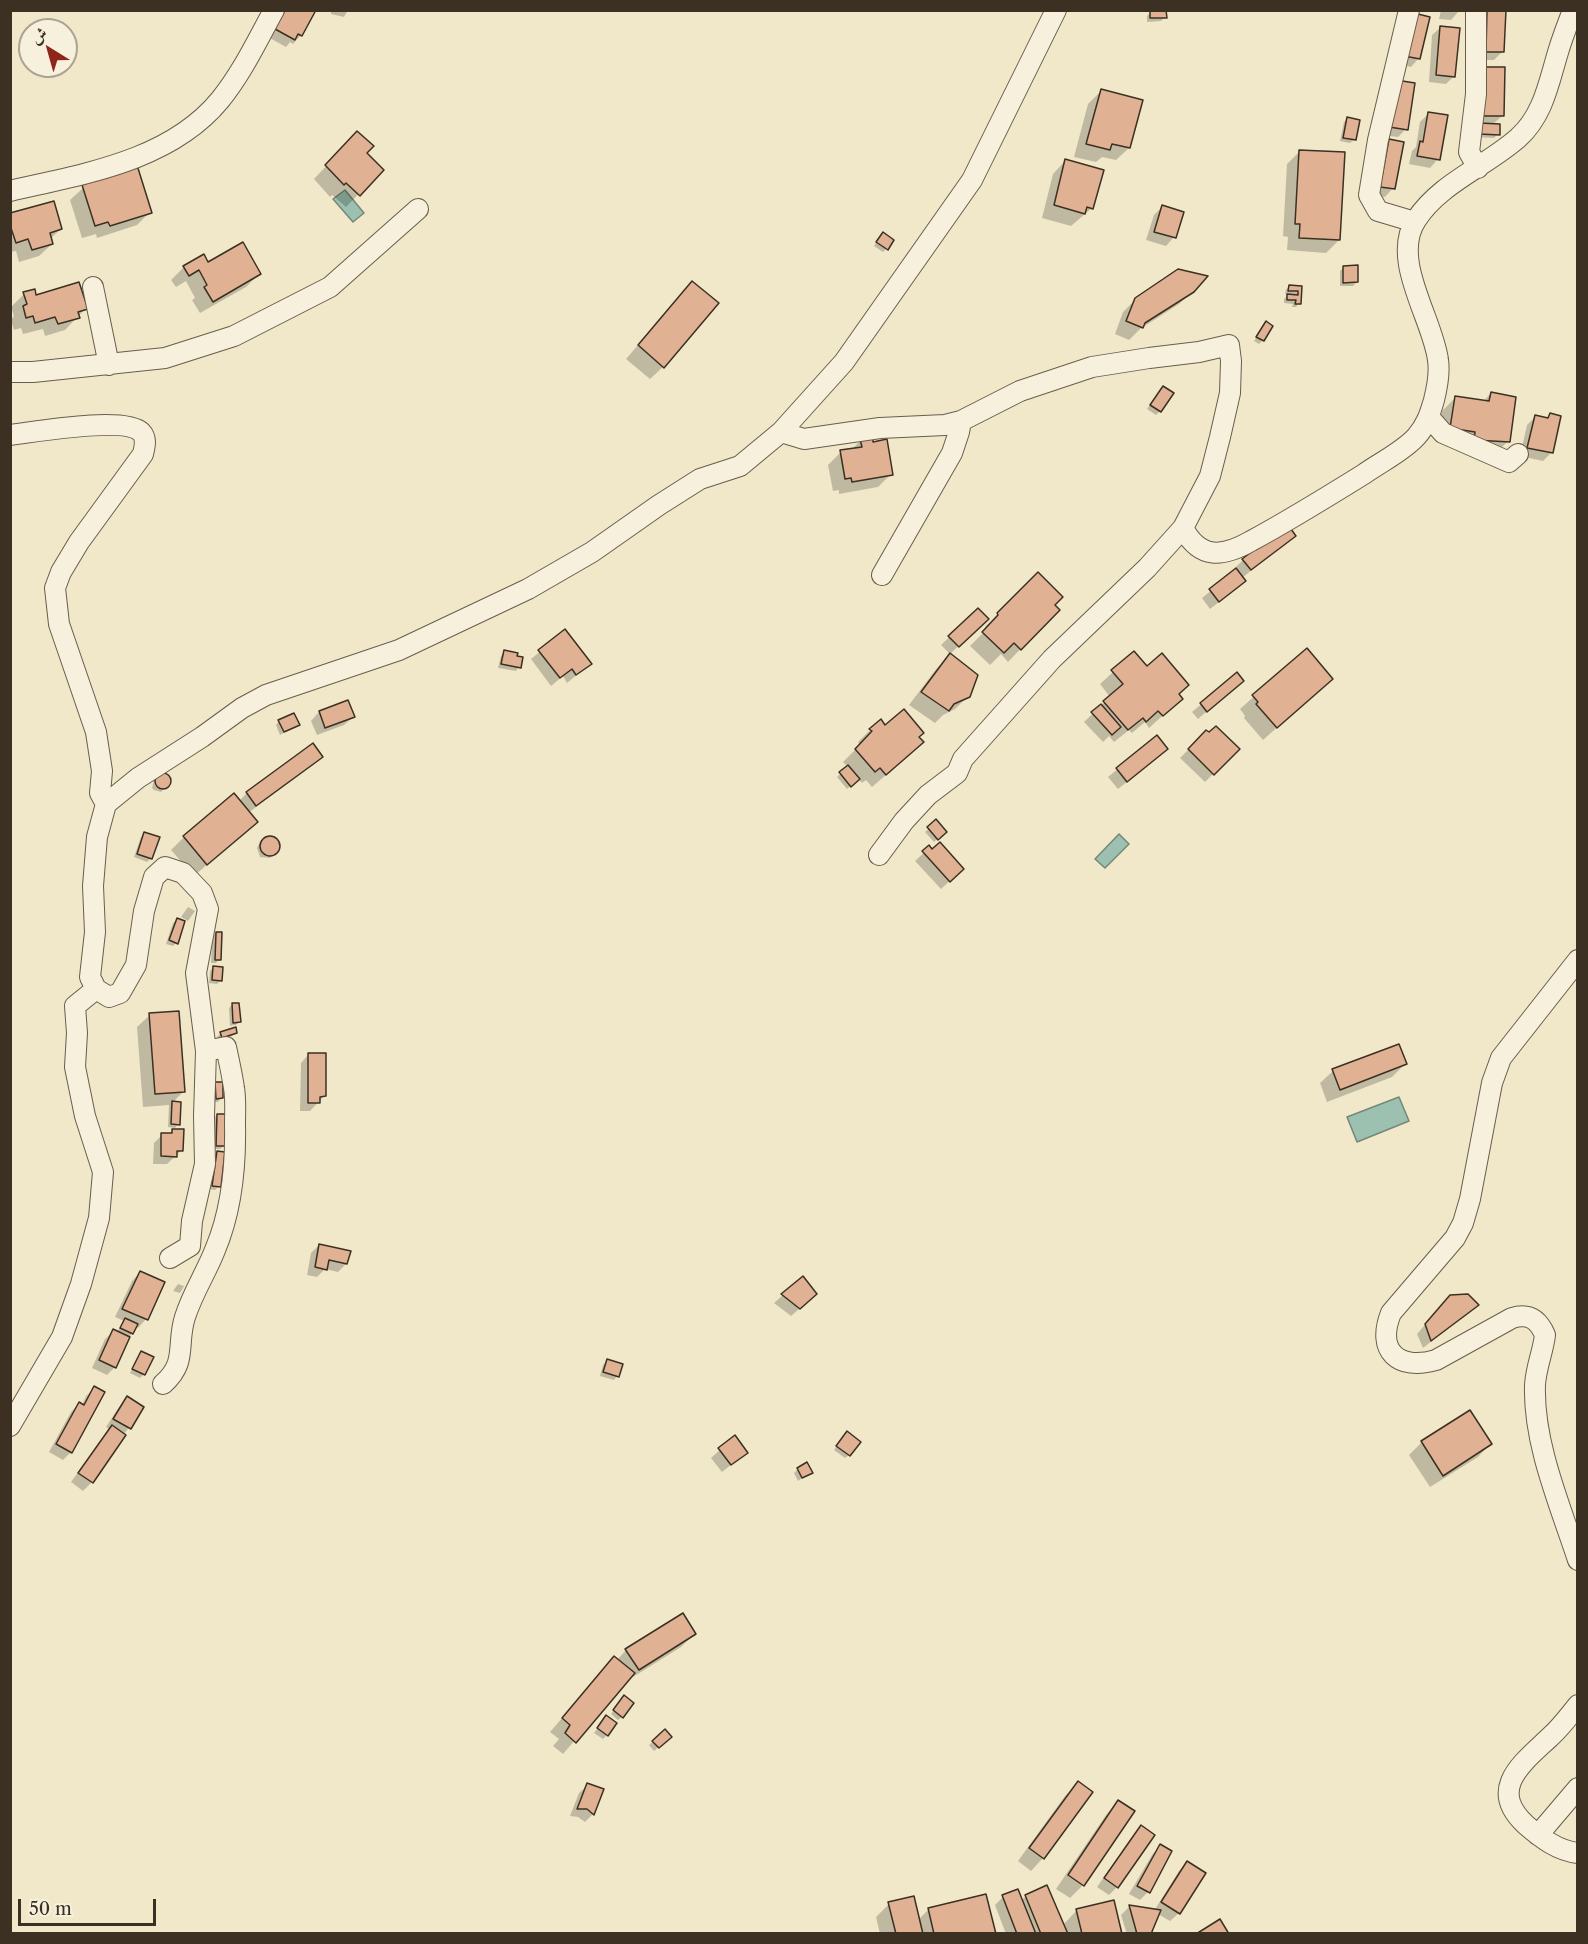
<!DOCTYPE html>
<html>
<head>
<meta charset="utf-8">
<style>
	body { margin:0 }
	#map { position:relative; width:1588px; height:1944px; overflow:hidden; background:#f1e8ca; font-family:"Libre Caslon Text",Amiri,serif }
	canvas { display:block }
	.frame { position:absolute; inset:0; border:12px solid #3b3022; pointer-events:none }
	.north { position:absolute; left:18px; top:18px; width:60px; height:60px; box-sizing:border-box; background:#f6f0dd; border:2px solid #aba392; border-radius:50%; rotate:323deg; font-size:16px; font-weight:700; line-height:24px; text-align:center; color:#3b3022 }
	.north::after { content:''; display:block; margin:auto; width:21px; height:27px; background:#8f2418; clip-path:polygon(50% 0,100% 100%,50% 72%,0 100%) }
	.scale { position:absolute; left:18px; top:1899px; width:138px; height:27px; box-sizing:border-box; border:3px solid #3b3022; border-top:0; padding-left:8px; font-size:18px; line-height:21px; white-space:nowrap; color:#3b3022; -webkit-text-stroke:4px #f6f0dd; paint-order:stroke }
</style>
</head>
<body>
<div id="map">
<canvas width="1588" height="1944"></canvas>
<div class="frame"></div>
<div class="north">ش</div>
<div class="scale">50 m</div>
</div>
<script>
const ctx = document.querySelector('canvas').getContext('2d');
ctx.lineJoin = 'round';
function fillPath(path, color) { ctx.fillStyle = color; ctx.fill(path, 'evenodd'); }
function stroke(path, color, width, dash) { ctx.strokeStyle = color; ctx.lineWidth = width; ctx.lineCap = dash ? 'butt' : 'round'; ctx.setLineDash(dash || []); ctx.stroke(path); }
const water = new Path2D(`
	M345 190 364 213 353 222 333 199Z
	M1119 834 1129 844 1105 868 1095 859Z
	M1399 1097 1409 1121 1357 1142 1347 1117Z`);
const shadow = new Path2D(`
	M283 10H315L301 35 293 44 290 42 286 47 268 37Z
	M331 10H348L344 17 331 14Z
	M1153 10H1165V17L1161 21 1147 22V16Z
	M1441 10H1460L1451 20 1439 19Z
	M1481 10H1504L1502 52 1494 60H1478Z
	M1415 15 1419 58 1411 67 1397 64Z
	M1441 27 1454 76 1446 84 1429 82 1432 35Z
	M1487 68 1502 116 1492 125 1498 134 1494 138 1476 137 1478 76Z
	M1389 90 1406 129 1398 137 1382 135Z
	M1101 91 1129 148 1116 160 1102 157 1096 162 1074 157 1088 104Z
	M1429 113 1438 159 1430 168 1409 164 1412 151 1416 147 1420 122Z
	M1347 119 1354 140 1350 143 1340 141 1344 122Z
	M1390 141 1393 188 1385 197 1373 195 1381 149Z
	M345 146 365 153 382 170 346 207 332 195 330 197 314 179Z
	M1300 151 1339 240 1326 253 1287 250 1288 237 1283 236 1287 164Z
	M1065 161 1092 208 1071 226 1042 218 1053 174Z
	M94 178 150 212 137 225 97 238 96 234 82 238 70 200Z
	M1162 207 1174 237 1166 246 1146 240 1154 215Z
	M10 215 61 229 50 239 52 244 39 256 19 262 16 251 10 252Z
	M879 238 886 249 883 252 874 246Z
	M208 264 259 274 246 287 200 313 192 300 195 298 186 281 176 287 171 280 184 267Z
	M1343 268 1357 282 1353 286H1340V271Z
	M1289 286 1301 287 1299 303 1296 307H1292L1293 304 1284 303V299L1289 294H1285L1286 290Z
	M1192 291 1179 304 1140 329 1129 340 1115 334 1123 312 1136 299Z
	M24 294 35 297 86 308 65 330 45 336 43 329 23 334 21 328 14 330 11 320 14 316 11 307Z
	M680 296 663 367 650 379 626 359Z
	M1266 323 1263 340 1259 344 1254 341Z
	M1163 387 1160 411 1156 415 1147 409Z
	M1491 393 1508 441 1495 454 1462 452 1463 444 1438 441 1442 411 1455 398 1483 402Z
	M1550 415 1559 417 1551 453 1543 461 1520 456 1527 425 1535 417 1545 419Z
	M861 440 872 443 891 474 878 487 839 494V490L833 491 828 465 841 452 851 450Z
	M1294 536 1242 578 1236 589 1210 609 1202 598 1236 570 1235 568 1243 560Z
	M1038 574 1053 605 1058 610 1008 662 1001 654 990 665 970 646 987 629 985 627Z
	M978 610 987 619 950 654 941 645Z
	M565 631 590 664 567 683 563 676 551 686 531 659Z
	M1306 650 1331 679 1263 740 1244 718 1245 716 1240 709Z
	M505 652 519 667 516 671 498 668 501 656Z
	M1134 653 1146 668 1181 699 1149 728 1145 722 1132 733 1129 730 1114 742 1109 736 1103 742 1084 722 1110 697 1100 684Z
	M950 655 968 696 955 709 943 715 935 723 909 705 937 668Z
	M1237 674 1242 681 1198 719 1192 712Z
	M347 702 353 717 344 725 317 735 311 721 319 712Z
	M279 721 298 725 280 735 276 725Z
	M885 727 918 737 909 755 872 787 866 780 862 783 858 779 847 789 837 777 848 767 843 762 860 745 858 742 870 730Z
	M1206 732 1238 749 1205 782 1180 758Z
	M1156 737 1158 757 1118 789 1108 777Z
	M321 757 313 765 248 813 256 822 194 876 171 850 184 837 239 801 247 793Z
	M161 774 168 775 170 782 161 792 154 790 152 788 154 780Z
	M936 822 945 832 934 842 925 832Z
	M145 834 151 858 147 862 134 857 141 837Z
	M273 837 277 840 278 850 270 858 260 857 257 848 259 844 264 840Z
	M929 848 954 877 941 889 915 861Z
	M188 907 195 911 188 921 181 917Z
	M177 920 176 943 173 946 166 944 173 923Z
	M216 933 219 959 216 963H211L212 937Z
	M214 967 221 980 217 984 209 983 210 971Z
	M232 1005 239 1022 236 1025 230 1026 229 1008Z
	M150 1015 183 1092 172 1103 178 1124 175 1128 168 1127 169 1105 143 1107 137 1027Z
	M236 1032 232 1036 218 1041 217 1037 221 1033Z
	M309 1054 324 1096 310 1111H300L301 1063Z
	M1405 1064 1392 1077 1327 1102 1320 1083 1333 1071Z
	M216 1083 221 1098 218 1102H212V1087Z
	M217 1115 224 1146 220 1149H213V1119Z
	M173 1130 182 1150 167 1164H153L154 1143 162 1135H168Z
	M217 1153 219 1186 215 1190 209 1189 213 1156Z
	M319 1245 346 1264 338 1272 325 1269 317 1277 307 1275 311 1253Z
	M140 1272 163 1283 146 1319 138 1328 135 1326 115 1367 107 1375 92 1368 105 1339 114 1331 117 1332 124 1321 115 1317 132 1281Z
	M802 1278 807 1302 791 1316 774 1303Z
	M178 1284 184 1286 180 1293 173 1291Z
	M1442 1305H1477L1423 1348 1417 1334Z
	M142 1352 144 1374 140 1378 130 1373Z
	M607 1361 617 1376 614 1380 600 1376 603 1365Z
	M95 1388 71 1452 63 1460 49 1452 71 1412 79 1404 82 1405 86 1396Z
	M127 1398 142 1408 91 1483 83 1491 71 1482 109 1429 106 1427 119 1407Z
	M1470 1412 1490 1444 1478 1457 1430 1487 1409 1455 1422 1442Z
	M734 1437 746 1453 722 1472 711 1458Z
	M844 1437 849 1455 845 1458 834 1450Z
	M798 1469 811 1472 798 1481 794 1473Z
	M694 1634 681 1647 625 1682 563 1754 553 1746 559 1739 550 1732 614 1658 617 1660 626 1650Z
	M621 1701 622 1717 618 1720 611 1714Z
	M603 1721 607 1735 603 1739 594 1733Z
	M665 1731 670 1737 654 1751 649 1745Z
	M1078 1783 1043 1858 1031 1871 1018 1861 1065 1796Z
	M588 1785 602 1790 593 1814 585 1822 578 1817 570 1816 579 1793Z
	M1118 1802 1083 1885 1070 1898 1056 1889 1106 1815Z
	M1142 1827 1117 1887 1109 1895 1097 1887 1133 1836Z
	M1160 1846 1148 1892 1140 1900 1129 1894 1152 1855Z
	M1187 1863 1179 1913 1170 1921 1158 1914 1149 1934H1127L1121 1915 1129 1907 1154 1911 1179 1871Z
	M1026 1896 1063 1925 1077 1910 1121 1934H1006L995 1905 1003 1897 1021 1901Z
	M889 1904 918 1920 928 1910 994 1934H880L876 1917Z`);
const building = new Path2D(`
	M285 10H316L302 36 298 34 295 40 275 29Z
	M1166 10 1167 18H1150V11Z
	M1487 10H1506L1504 52H1486Z
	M1414 13 1430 17 1420 59 1404 56Z
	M1440 26 1460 28 1455 77 1436 75Z
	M1486 67H1505L1504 116H1480V99H1485Z
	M1396 80 1415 83 1408 130 1389 127Z
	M1101 89 1143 100 1130 148 1112 144 1110 150 1086 144Z
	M1428 112 1448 115 1440 160 1417 156 1420 141 1423 142Z
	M1347 117 1360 120 1356 140 1343 138Z
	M1479 123 1500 124V135L1479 134Z
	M357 131 374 146 367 153 384 170 360 196 346 183 344 185 325 165Z
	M1389 139 1404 142 1395 189 1380 187Z
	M1299 150 1345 152 1340 240 1299 238 1300 224H1295Z
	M1065 159 1104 170 1093 209 1087 207 1085 214 1054 205Z
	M137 165 152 213 110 226 108 222 95 226 82 185 94 181 93 177Z
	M54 201 62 229 50 233 53 244 32 250 28 239 16 243 10 225V213Z
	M1162 205 1184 212 1176 238 1154 232Z
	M883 232 894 240 888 250 876 242Z
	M243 242 261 274 213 302 204 287 207 285 199 270 189 276 183 266 204 254 208 262Z
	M1358 265V282L1343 283V266Z
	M1178 269 1208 276 1194 292 1145 323 1143 328 1126 321 1135 298Z
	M692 281 719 303 664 368 638 345Z
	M79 282 88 309 78 312 80 318 58 324 55 317 35 323 33 316 26 318 23 306 27 304 23 292 35 289 36 295Z
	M1289 285 1302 286 1301 304H1295L1296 300H1287V294L1298 295V291H1288Z
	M1266 321 1273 326 1264 341 1256 337Z
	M1163 386 1174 393 1161 412 1150 405Z
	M1491 392 1516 397 1510 442 1474 440 1475 432 1450 428 1455 396 1489 401Z
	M1550 413 1561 416 1553 453 1527 448 1535 415 1548 418Z
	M873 436V442L887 439 893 475 852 482 851 478 845 479 840 450 862 447 860 439Z
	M1288 525 1296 536 1251 570 1242 559Z
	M1236 568 1246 581 1219 602 1209 589Z
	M1038 572 1063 597 1055 605 1060 610 1021 650 1014 643 1004 653 982 632 998 615 997 613Z
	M978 608 989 619 959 647 948 636Z
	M565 629 592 664 576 675 572 669 560 678 538 650Z
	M1307 648 1333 679 1277 728 1256 704 1258 702 1252 695Z
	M504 650 518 653 517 656 523 657 521 668 501 664Z
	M1134 651 1147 666 1162 653 1189 685 1179 694 1183 699 1163 716 1158 711 1146 722 1143 718 1128 730 1103 701 1123 684 1111 670Z
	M950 653 978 675 970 697 954 704 949 711 921 692Z
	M1237 672 1244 681 1207 712 1200 703Z
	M348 700 355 717 325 728 319 711Z
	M1101 704 1121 727 1112 735 1091 712Z
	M904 709 924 733 919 737 924 742 886 775 880 768 875 772 855 749 872 731 869 729 881 719 885 725Z
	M294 713 300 725 284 732 278 720Z
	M1216 726 1240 749 1214 775 1188 749 1206 730 1209 732Z
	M1157 735 1168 749 1127 782 1116 768Z
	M313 743 323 757 256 806 246 792Z
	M848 765 860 779 851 787 839 772Z
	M155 781a8 8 0 1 1 16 0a8 8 0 1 1-16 0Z
	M234 793 258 822 207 865 183 836Z
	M936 819 947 832 938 840 927 827Z
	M144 832 160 837 152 859 137 854Z
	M260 846a10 10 0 1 1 20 0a10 10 0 1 1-20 0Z
	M940 842 964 869 950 882 922 851 929 845 932 849Z
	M177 918 185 921 178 944 169 940Z
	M216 932H222L221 960H215Z
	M213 966 223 967 222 981 212 980Z
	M232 1003H239L241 1022 233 1023Z
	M179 1011 185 1092 155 1094 149 1013Z
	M236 1027 237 1033 222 1038 220 1032Z
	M1399 1044 1407 1064 1340 1090 1332 1069Z
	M308 1053H326V1096L320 1097V1103H308Z
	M215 1082H223V1098L216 1099Z
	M172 1101 181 1102 180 1125 171 1124Z
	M217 1114H226L225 1146H216Z
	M172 1129H184L183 1151H177V1157L161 1156V1133H172Z
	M217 1151 225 1152 221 1187 212 1186Z
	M319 1244 351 1251 347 1264 329 1260 327 1270 315 1267Z
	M140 1271 165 1282 148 1320 122 1309Z
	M803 1276 817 1294 800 1309 781 1294Z
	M1468 1294 1479 1305 1431 1341 1425 1324 1450 1295Z
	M125 1318 138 1324 133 1334 120 1328Z
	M113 1329 130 1337 116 1368 99 1360Z
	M141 1351 154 1357 145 1375 132 1369Z
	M607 1359 623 1364 619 1377 603 1372Z
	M94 1386 105 1392 72 1453 56 1444 79 1402 84 1405Z
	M127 1396 144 1407 131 1429 113 1419Z
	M1470 1410 1492 1444 1443 1476 1421 1441Z
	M112 1425 126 1435 93 1483 78 1473Z
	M847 1431 861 1442 850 1456 836 1446Z
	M735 1435 748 1453 731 1465 718 1448Z
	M807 1462 813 1473 802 1478 797 1468Z
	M683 1613 696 1634 639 1670 625 1649Z
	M614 1656 635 1673 576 1743 565 1733 570 1725 562 1718Z
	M624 1695 634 1703 623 1718 613 1710Z
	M606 1715 617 1723 608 1736 597 1728Z
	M665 1729 672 1737 659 1748 652 1741Z
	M1078 1781 1093 1792 1044 1859 1029 1848Z
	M587 1783 604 1789 594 1815 587 1809H577Z
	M1118 1800 1135 1811 1084 1886 1068 1875Z
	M1141 1825 1155 1835 1118 1888 1104 1878Z
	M1160 1844 1172 1851 1150 1893 1137 1886Z
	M1187 1861 1206 1873 1180 1914 1161 1902Z
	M1047 1885 1068 1934H1041L1025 1895Z
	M1018 1889 1036 1934H1017L1002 1895Z
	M986 1894 996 1934H934L928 1908Z
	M914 1896 923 1934H896L888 1902Z
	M1114 1900 1122 1934H1082L1076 1909Z
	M1129 1905 1161 1910 1151 1934H1137Z
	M1220 1919 1229 1934H1196Z`);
const minor = new Path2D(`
	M1409 10 1378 140 1369 195 1378 211 1415 222
	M1476 10V94L1469 152 1478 168
	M10 191C83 174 170 161 220 100 242 73 257 41 274 10
	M93 287 109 365
	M10 372H33L165 358 234 336 330 287 418 209
	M1429 417 1443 433 1509 462 1518 454
	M781 432 804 439 880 428 945 425 961 421 1020 391 1092 367 1149 358 1199 352 1229 345 1231 361 1230 393 1220 437 1210 476 1183 528C1200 560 1223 557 1251 541 1290 520 1327 497 1364 474 1381 462 1402 452 1416 437 1426 426 1430 414 1434 400 1437 388 1440 373 1438 360 1433 319 1390 260 1416 220 1440 183 1485 167 1518 138 1544 115 1549 81 1559 49 1563 36 1568 23 1573 10
	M10 435C35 432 124 416 141 432 147 438 145 446 143 454L79 542 61 572 55 588 59 624 96 732 102 771 100 793 106 804
	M882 575 952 453 959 432 961 421
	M879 855 904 821 928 795 957 773 963 759 1052 659 1147 568 1183 528
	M1578 960 1501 1058 1492 1083 1470 1199 1463 1223 1455 1238 1391 1313C1376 1351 1398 1371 1436 1360L1512 1318C1529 1313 1538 1319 1545 1335 1543 1352 1536 1367 1535 1385 1533 1443 1560 1505 1578 1560
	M96 989 109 997 120 993 136 965 144 911 154 877 165 867 183 873 202 893 208 909 196 973 206 1051 204 1116 205 1164 192 1221 190 1246 170 1258
	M163 1384C188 1362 176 1345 185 1317 193 1292 206 1273 215 1250 232 1210 236 1168 235 1124 235 1112 236 1099 234 1088 232 1074 229 1061 226 1047L206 1051
	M10 1426 62 1337 81 1284 99 1218 103 1172 85 1116 75 1067 77 1033 75 1006 96 989 90 977 95 932 93 886 97 837 106 804 138 778 202 737 242 708 266 695 399 650 528 589 592 552 659 505 700 479 740 466 781 432 844 362 972 180 1056 10
	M1578 1705C1569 1716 1561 1727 1551 1736 1524 1762 1486 1788 1526 1825 1541 1838 1558 1851 1578 1853
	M1538 1835 1578 1788`);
fillPath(water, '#9cc1b0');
stroke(water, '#758777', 1.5);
fillPath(shadow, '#0003');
fillPath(building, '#e1b193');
stroke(building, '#3b3022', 1.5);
stroke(minor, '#685e4c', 22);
stroke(minor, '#f6f0dd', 20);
</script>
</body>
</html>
